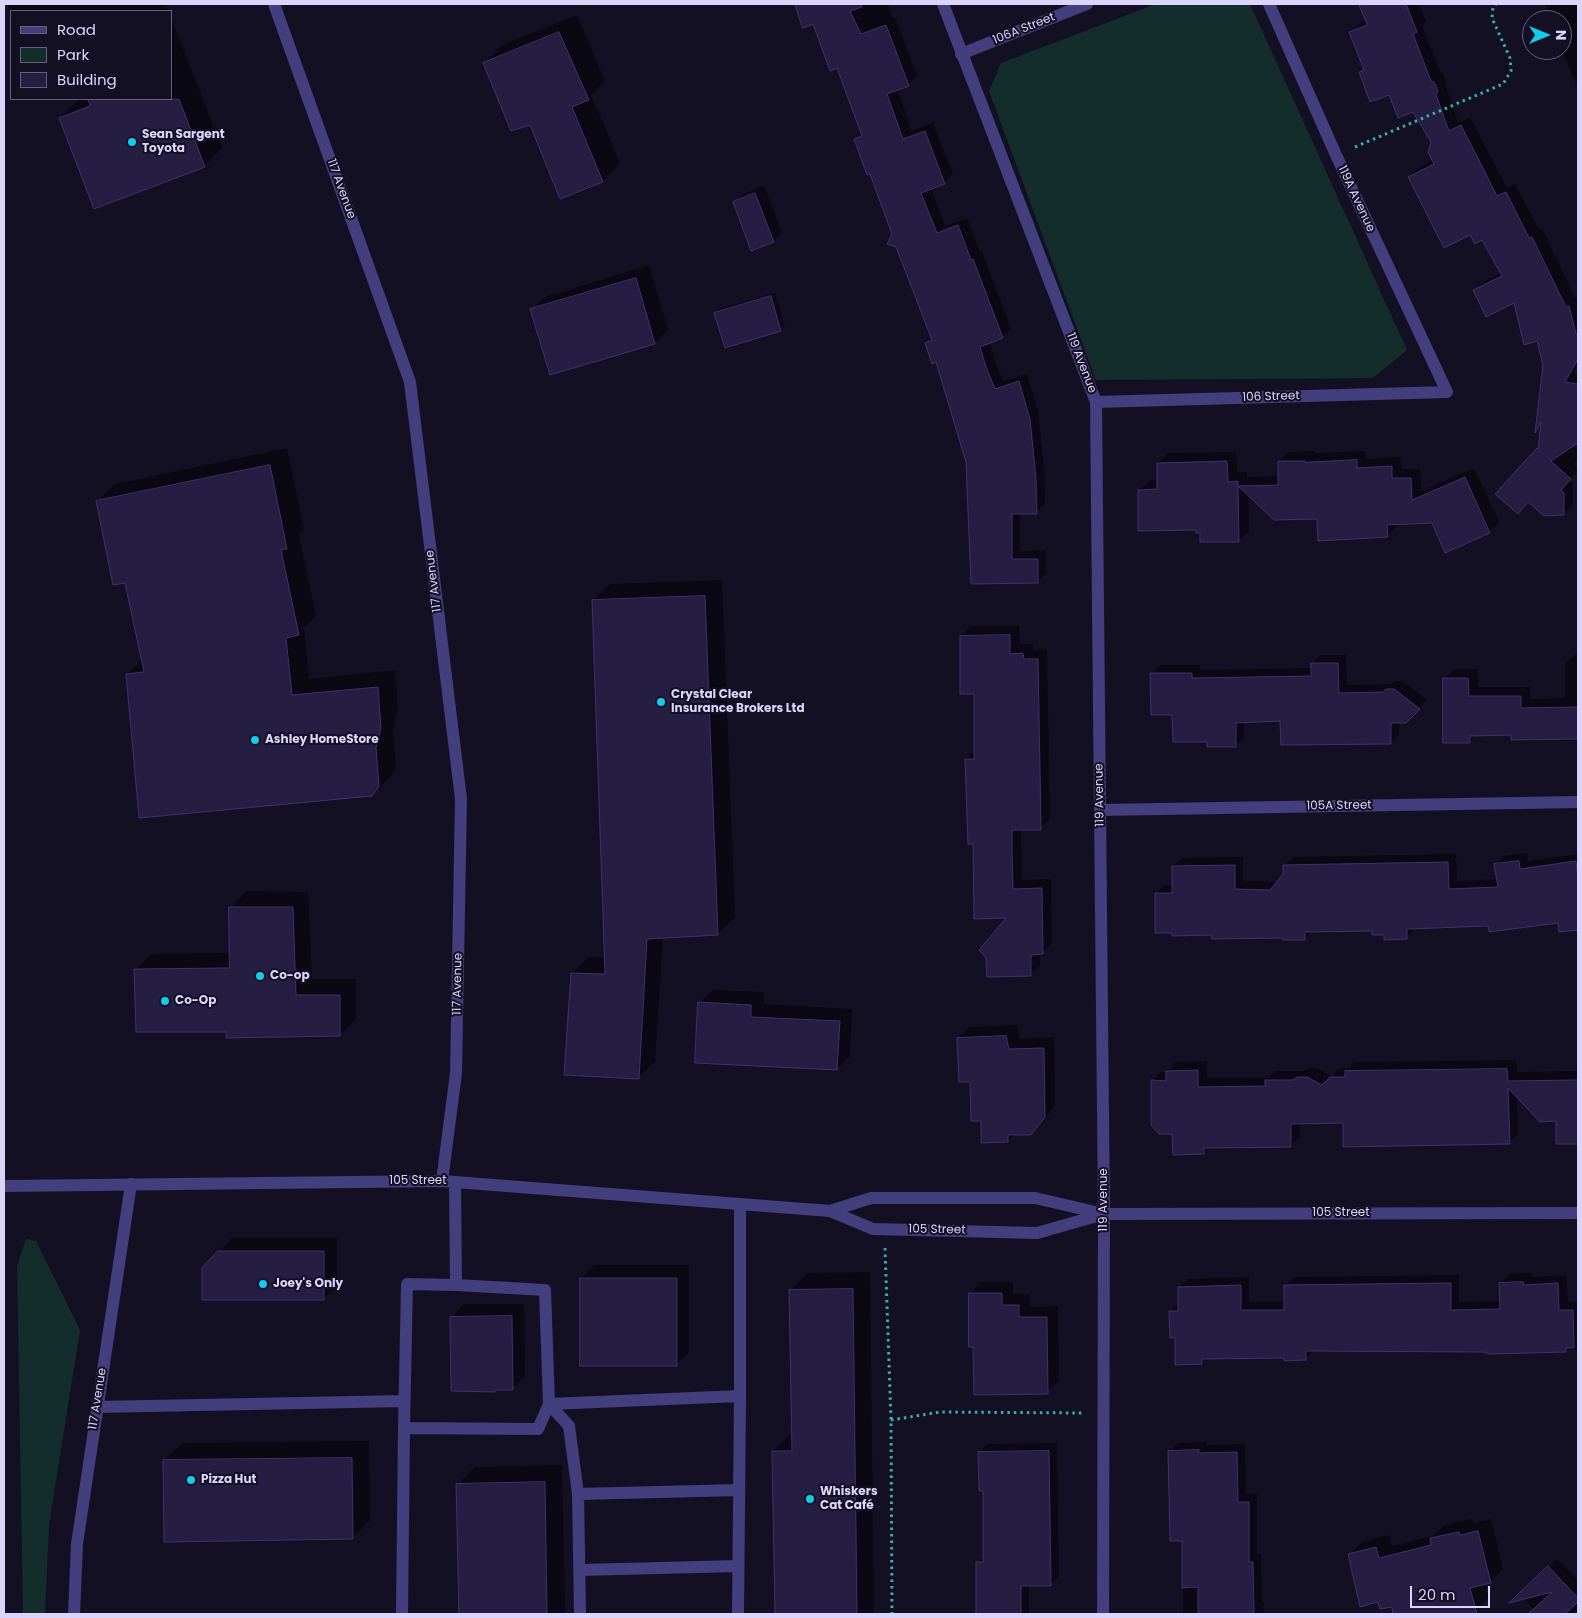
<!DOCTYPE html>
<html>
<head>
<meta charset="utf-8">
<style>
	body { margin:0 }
	#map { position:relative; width:1582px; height:1618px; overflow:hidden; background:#141023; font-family:Poppins,sans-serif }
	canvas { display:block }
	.frame { position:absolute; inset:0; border:5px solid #dbd5fc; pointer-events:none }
	.legend { position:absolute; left:10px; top:10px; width:162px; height:90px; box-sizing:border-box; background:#141023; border:1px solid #645f7a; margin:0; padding:6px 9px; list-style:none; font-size:15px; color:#dbd5fc }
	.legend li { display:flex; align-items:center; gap:10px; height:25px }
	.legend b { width:25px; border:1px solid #645f7a }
	.north { position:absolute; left:1522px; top:10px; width:50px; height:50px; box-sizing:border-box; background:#141023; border:1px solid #645f7a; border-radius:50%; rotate:90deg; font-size:14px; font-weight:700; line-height:20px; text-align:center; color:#dbd5fc }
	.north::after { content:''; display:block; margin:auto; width:18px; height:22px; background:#11cdeb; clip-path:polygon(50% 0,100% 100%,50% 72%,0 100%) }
	.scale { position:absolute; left:1410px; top:1586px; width:80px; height:22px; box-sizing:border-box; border:2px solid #dbd5fc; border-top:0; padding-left:6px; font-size:15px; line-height:18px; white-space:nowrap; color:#dbd5fc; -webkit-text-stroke:4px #141023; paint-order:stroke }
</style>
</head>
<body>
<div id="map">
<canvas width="1582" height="1618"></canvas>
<div class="frame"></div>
<ul class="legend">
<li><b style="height:6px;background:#433e7e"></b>Road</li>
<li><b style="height:14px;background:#132c2c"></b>Park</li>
<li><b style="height:14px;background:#261d42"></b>Building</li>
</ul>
<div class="north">N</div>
<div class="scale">20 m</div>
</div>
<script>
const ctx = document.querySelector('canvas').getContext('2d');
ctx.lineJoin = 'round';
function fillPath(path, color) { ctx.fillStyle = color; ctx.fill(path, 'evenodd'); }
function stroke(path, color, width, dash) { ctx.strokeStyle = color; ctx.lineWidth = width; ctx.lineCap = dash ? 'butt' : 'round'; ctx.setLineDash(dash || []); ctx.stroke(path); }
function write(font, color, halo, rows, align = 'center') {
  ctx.font = font + ' Poppins,sans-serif'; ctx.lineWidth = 4; ctx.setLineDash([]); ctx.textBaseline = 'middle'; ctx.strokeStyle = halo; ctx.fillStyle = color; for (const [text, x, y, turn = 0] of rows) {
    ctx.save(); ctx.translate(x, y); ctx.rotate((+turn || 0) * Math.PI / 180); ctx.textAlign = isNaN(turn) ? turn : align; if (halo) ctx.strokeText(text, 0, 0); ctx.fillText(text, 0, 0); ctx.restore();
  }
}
const green = new Path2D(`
	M1156 4H1250L1407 350 1373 378 1096 380 989 91 1001 63Z
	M26 1239 36 1241 80 1330 49 1525 45 1614H23L17 1266Z`);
const shadow = new Path2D(`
	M7 4H166L169 11H11V16Z
	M796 4H888L893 18 895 17 917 76 908 85 897 89 912 131 933 123 953 174 944 183 931 188 945 226 967 218 980 252 982 251 1011 329 1003 337 990 342 994 358 1003 381 1027 374 1038 410 1044 469 1045 504 1036 512 1020 513V551L1046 550V573L1037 582 972 583 968 462 937 360 926 343 932 338 871 173 855 139 862 133 838 67 813 23 804 26Z
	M1361 4H1419L1426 22 1422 25 1440 72 1443 73 1446 81 1445 84 1458 123 1470 117 1507 188 1515 184 1539 230 1542 228 1575 298H1578V364L1573 373 1578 374V460L1574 464 1578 468V470L1569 480 1573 483V504L1564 514 1529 501 1497 494 1539 447 1542 424 1537 430 1544 365 1538 340 1515 302 1475 290 1484 281 1501 273 1482 238 1471 233 1409 177 1418 168 1433 160 1432 142 1414 111 1361 72 1364 69 1350 32 1360 23 1367 20Z
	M1545 4H1578V89L1562 50V20H1546L1548 18Z
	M577 15 605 81 591 95 620 163 603 181 561 197 531 123 485 63 502 45Z
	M171 18 222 148 204 166 60 118 78 100 82 99H171Z
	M764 186 782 232 774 241 734 203 743 194Z
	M649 265 668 330 655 343 531 310 545 297Z
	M775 293 785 326 781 330 725 347 715 313 719 309Z
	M287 448 304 530 299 535 316 616 304 628 309 679 395 670 398 710 393 729 396 768 390 777 372 795 127 674 142 659 126 581 98 501 115 484Z
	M1314 451V453L1366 451V459L1401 457 1402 469H1420L1421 491 1474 468 1499 522 1489 532 1433 522 1397 524V526L1387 536 1318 518 1248 493 1249 531 1239 541 1201 532 1139 490 1149 481 1158 480V463L1168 453 1236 452 1237 472H1247V477L1279 476V461L1289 452Z
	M722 580 735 917 718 934 663 937 655 1061 638 1078 572 973 589 957H606L593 601 610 584Z
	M971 626H1019L1020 644H1033V650L1047 649 1050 819 1040 829H1021L1022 880 1051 879 1052 943 1042 953H1040V965L1030 975 1009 917 974 843 966 759 975 750V693L961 636Z
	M1575 654H1578V741H1560V738L1513 734H1477L1470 742 1444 679 1454 669H1478V687H1530V699L1565 698V664Z
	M1321 655H1346L1347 685 1392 684 1396 681H1403L1427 700 1415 713 1399 722V734L1391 743 1281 720 1244 721V737L1236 746 1208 741 1174 714 1152 674 1160 665H1200V670L1312 668V663Z
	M1527 853 1528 861 1578 854V929L1560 931 1559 922 1415 928 1406 938 1373 929 1313 930 1305 938 1213 934 1156 893 1165 885H1173V866L1182 858 1243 857V881L1278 882 1284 875V865L1293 857 1456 854 1457 881 1498 879 1496 865 1504 856Z
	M247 891 308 892 312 979H356V1019L340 1035 227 1030 135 970 152 954 231 953V907Z
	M713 990 764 992V1004L852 1009 850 1056 837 1069 699 1003Z
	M1017 1025 1020 1039 1054 1037 1055 1105 1042 1123 1031 1134H1015L1008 1141 982 1120 958 1038 969 1027Z
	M1516 1060 1517 1072 1578 1071V1142L1557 1143V1120L1517 1096 1518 1134 1509 1143 1344 1122 1300 1123V1137L1291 1146 1209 1147 1203 1153 1173 1133 1152 1081 1161 1072H1166L1176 1062 1207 1061V1078H1269L1275 1071H1303L1308 1068H1317L1332 1076 1340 1068H1349L1355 1062Z
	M232 1238H337V1286L324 1299 203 1268Z
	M594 1265H689V1352L676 1365 581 1278Z
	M870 1272 874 1614H776L773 1452 790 1434H793L791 1290 808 1273Z
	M1532 1273V1277L1566 1275 1568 1302H1578V1350L1489 1353 1484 1350H1314L1305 1359 1285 1357 1207 1358 1201 1363 1176 1337 1170 1311 1179 1303V1288L1188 1279 1249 1277V1302H1285V1285L1294 1277 1459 1275V1302L1501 1301 1500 1283 1509 1274Z
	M981 1282H1013V1294H1030V1307L1058 1306 1059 1381 1047 1392 970 1294Z
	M464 1304H524L525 1376 512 1389 451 1318Z
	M369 1441 370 1520 352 1538 164 1461 182 1443Z
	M1207 1442V1445L1245 1444 1246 1494H1257V1554H1261L1262 1602H1264V1614H1183V1540L1170 1451 1178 1443Z
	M1057 1443 1059 1576 1050 1585H1029V1614H985V1600L977 1563 984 1556V1490L979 1452 988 1444Z
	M562 1465 565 1614H461L457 1485 475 1467Z
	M1472 1519 1473 1523 1491 1519 1503 1569 1490 1582 1485 1583 1489 1597 1475 1611 1461 1614H1395L1392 1605 1379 1601 1349 1555 1362 1542 1389 1535 1392 1546 1433 1536 1444 1525Z
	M1557 1559 1578 1580V1614H1530L1535 1610 1520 1595Z`);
const building = new Path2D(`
	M795 4H861L862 7 850 11 861 34 886 25 909 86 887 94 903 139 925 131 945 184 921 193 937 233 958 225 971 260 973 259 1003 338 980 347 986 367 995 389 1019 381 1030 419 1036 479 1037 514H1012V559H1038V583L971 584 966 462 936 362 932 364 925 343 932 340 896 247 887 244 892 234 870 174 867 175 854 139 862 136 837 68 830 71 813 24 803 28Z
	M1359 4H1406L1417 32 1413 34 1431 81 1434 82 1438 91 1436 95 1449 131 1461 125 1497 196 1506 192 1529 238 1532 237 1566 307 1569 306 1576 334 1578 335V359L1565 382 1578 384V443L1551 461 1571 479 1561 490 1564 493V515L1544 516 1528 502 1518 514 1495 494 1537 448 1538 449 1541 422 1535 433 1543 365 1537 341 1524 345 1514 303 1486 317 1473 290 1502 276 1482 240 1475 244 1470 235 1444 248 1408 177 1434 164 1428 152 1431 142 1413 112 1398 118 1389 95 1370 102 1359 72 1364 70 1349 32 1367 25Z
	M559 32 589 100 572 107 603 182 560 199 530 125 511 131 483 63Z
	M88 99H179L205 167 94 209 59 118 90 106Z
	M755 193 774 242 751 251 733 202Z
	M636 278 655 344 550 375 530 309Z
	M771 296 781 331 725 348 714 313Z
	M1357 460V468L1392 466V478H1411L1412 500 1465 477 1490 533 1445 553 1432 523 1387 525 1388 537 1318 541 1317 519 1274 520 1238 486 1239 542H1200V533H1196V530L1138 531V490L1157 489V463L1227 461 1228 482 1238 481V486L1278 485V461H1305V462Z
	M270 465 287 549 281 550 299 635 286 638 292 695 378 687 381 728 376 748 379 786 372 796 139 818 126 674 144 672 125 583 113 585 96 501Z
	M705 596 718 935 647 939 639 1079 564 1075 571 973 605 974 592 600Z
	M1010 635V654L1023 653 1024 659H1038L1041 830H1012V854L1013 889 1042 888 1043 954 1031 955V976L987 977 986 958 979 950 1006 918 974 919 973 844H968L965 759H974V694H960V636Z
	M1311 663H1338L1339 693 1383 692 1386 689H1394L1420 709 1406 723H1391V744L1281 745 1280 721 1236 723V747H1207V742H1173L1172 715H1151L1150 673H1192V678L1311 676Z
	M1443 678H1468L1469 696H1521V708L1578 707V739L1511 740V735L1470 736V743H1443Z
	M1519 861 1520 869 1576 861 1578 879V930L1559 932 1558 923 1489 932 1488 926 1407 929V939L1384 940V935H1372V931L1305 932V940H1283V938L1212 939V935L1172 936V933H1155V893H1172V866L1235 865V889L1270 890 1283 874V865L1448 862 1449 889 1498 887 1494 864Z
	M229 907H293L296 995H340V1036L226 1038V1032H136L134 969 229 968Z
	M698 1002 751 1005V1017L840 1021 837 1070 695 1063Z
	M1006 1036 1009 1049 1044 1048 1045 1117 1031 1135H1008V1142L981 1143V1121H971L970 1082H959L957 1038Z
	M1507 1069 1508 1081 1578 1080V1144H1556V1121L1540 1122 1508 1088 1510 1144 1343 1147V1123L1291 1124V1147L1204 1148V1154L1173 1155 1172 1134H1159L1151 1125V1080L1166 1081V1071L1198 1070V1087L1265 1086V1080H1293L1297 1077H1307L1322 1085 1330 1077H1345V1071Z
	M218 1251H324V1300H202V1268Z
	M580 1278H677V1366H580Z
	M1523 1282 1524 1285 1558 1283 1559 1310H1573L1574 1348H1566V1352L1489 1354 1484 1352 1306 1351V1360L1284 1361V1358L1202 1359V1364L1175 1365V1338H1170L1169 1311H1178V1287L1241 1285V1310H1284V1285L1451 1283V1310L1500 1309 1499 1283Z
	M853 1289 857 1614H775L772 1451H792L789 1290Z
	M969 1293H1002V1305H1019V1317H1047L1048 1394 974 1395 973 1347H969Z
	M512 1316 513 1390H495V1392L451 1391 450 1317Z
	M1199 1450V1453L1237 1452 1238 1502H1249V1562H1253L1254 1614H1198V1587L1182 1588V1541H1170L1168 1451Z
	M1049 1451 1051 1586H1021V1614H976V1562H983V1491H979L978 1452Z
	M352 1458 353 1539 164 1542 163 1460Z
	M545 1482 547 1614H459L456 1484Z
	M1478 1531 1491 1583 1470 1588 1477 1614H1393L1392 1607 1380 1609 1378 1602 1360 1607 1348 1554 1376 1547 1379 1558 1431 1545 1430 1538 1459 1532 1460 1535Z
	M1548 1566 1578 1598V1602L1565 1614H1528L1552 1592 1509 1603Z`);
const path = new Path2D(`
	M1355 147 1503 84 1511 71 1510 58 1492 18 1493 7 1496 4
	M885 1248 891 1420 892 1614
	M891 1420 940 1412 1082 1413`);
const minor = new Path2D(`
	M274 4 410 382 461 799 456 1073 442 1181
	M943 4 1096 402 1104 1214 1103 1614
	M961 54 1087 4
	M1096 402 1447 392 1336 155 1269 4
	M1100 810 1578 802
	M455 1182 456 1285 545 1290 549 1404 740 1396V1205
	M4 1186 442 1181 830 1211 873 1229 1037 1233 1104 1214
	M830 1211 871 1198H1035L1104 1214 1578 1213
	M456 1285 407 1284 404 1428 538 1429 549 1404 569 1426 578 1494 580 1614
	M97 1407 404 1401
	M578 1494 739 1490
	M580 1570 738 1566
	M74 1614 77 1544 131 1184
	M402 1614 404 1428
	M738 1614 740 1396`);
const markers = [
	[132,142,5,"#11cdeb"],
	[661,702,5,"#11cdeb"],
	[255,740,5,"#11cdeb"],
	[260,976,5,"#11cdeb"],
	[165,1001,5,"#11cdeb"],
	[263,1284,5,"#11cdeb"],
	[191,1480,5,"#11cdeb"],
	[810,1499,5,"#11cdeb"]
];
const streetNames = [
	["106A Street",1024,29,-22],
	["117 Avenue",341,189,70],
	["119A Avenue",1356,199,65],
	["119 Avenue",1081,363,69],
	["106 Street",1271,397,-2],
	["117 Avenue",434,581,-97],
	["119 Avenue",1100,795,-91],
	["105A Street",1339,806,-1],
	["117 Avenue",458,984,-89],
	["105 Street",418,1181],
	["119 Avenue",1104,1200,-90],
	["105 Street",1341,1213],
	["105 Street",937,1230,1],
	["117 Avenue",98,1399,-81]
];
const poiNames = [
	["Sean Sargent",142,135],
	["Toyota",142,149],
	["Crystal Clear",671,695],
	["Insurance Brokers Ltd",671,709],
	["Ashley HomeStore",265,740],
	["Co-op",270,976],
	["Co-Op",175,1001],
	["Joey's Only",273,1284],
	["Pizza Hut",201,1480],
	["Whiskers",820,1492],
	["Cat Café",820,1506]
];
fillPath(green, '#132c2c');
fillPath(shadow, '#0007');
fillPath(building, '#261d42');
stroke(building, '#3f316d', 1);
stroke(path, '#38adaa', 3, [2.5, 4]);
stroke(minor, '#433e7e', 12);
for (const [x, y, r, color] of markers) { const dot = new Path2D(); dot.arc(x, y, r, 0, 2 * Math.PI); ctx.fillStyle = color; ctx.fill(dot); stroke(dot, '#141023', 2); }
write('12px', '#dbd5fc', '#141023', streetNames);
write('bold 12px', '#dbd5fc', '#141023', poiNames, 'left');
</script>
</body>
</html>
